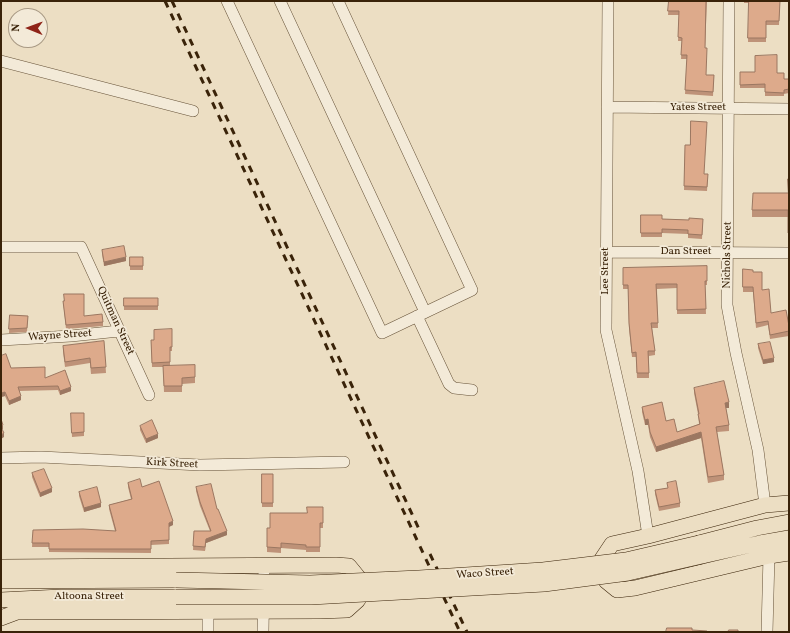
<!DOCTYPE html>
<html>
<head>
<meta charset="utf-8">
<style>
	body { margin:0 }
	#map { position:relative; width:790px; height:633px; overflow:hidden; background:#ecdec3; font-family:Vollkorn,serif }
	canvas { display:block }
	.frame { position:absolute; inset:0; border:2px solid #3a2309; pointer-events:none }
	.north { position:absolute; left:8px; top:8px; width:40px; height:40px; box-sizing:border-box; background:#f3ead8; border:1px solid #a99a85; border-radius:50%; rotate:271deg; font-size:11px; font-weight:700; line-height:16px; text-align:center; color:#3a2309 }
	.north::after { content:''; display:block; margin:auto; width:14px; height:18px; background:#8f2418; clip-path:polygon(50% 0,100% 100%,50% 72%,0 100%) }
</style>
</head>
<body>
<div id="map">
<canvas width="790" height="633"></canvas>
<div class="frame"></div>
<div class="north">N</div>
</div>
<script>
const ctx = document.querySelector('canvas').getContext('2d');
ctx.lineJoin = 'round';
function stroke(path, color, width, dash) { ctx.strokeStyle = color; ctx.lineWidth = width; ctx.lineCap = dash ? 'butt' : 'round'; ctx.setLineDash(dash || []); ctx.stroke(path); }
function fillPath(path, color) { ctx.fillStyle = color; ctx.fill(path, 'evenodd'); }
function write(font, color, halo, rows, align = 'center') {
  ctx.font = font + ' Vollkorn,serif'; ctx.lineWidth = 3.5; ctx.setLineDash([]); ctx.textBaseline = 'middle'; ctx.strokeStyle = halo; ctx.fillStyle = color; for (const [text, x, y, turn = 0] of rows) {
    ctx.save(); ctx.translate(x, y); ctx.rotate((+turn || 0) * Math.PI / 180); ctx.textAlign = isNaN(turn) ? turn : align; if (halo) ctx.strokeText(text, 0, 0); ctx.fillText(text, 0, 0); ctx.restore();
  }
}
const minor = new Path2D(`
	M227 1 382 333 472 290 338 1
	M280 1 425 312
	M608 1 606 330 638 471 648 536
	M729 1 727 305 736 353 758 450 765 505
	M1 61 193 111
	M607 107 789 109
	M1 247H81L149 395
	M607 252 789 253
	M417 316 449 384 454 388 472 390
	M1 340 71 336 119 331
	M1 458 41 457 200 465 344 462
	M208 611V632
	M263 632 264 566
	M767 632 769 556`);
const major = new Path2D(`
	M789 503 765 505 648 536 612 544 602 559 606 581 617 590 635 588 769 556 789 553
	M699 543 757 528 789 522
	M702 556 760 543 789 538
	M1 567 336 565 349 566 358 577V600L347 610 320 611 17 612 1 618
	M1 581 176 580
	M1 600 61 597H176`);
const rail = new Path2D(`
	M165 1 460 632
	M172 1 419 529
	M430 554 467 632`);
const majorBridge = new Path2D(`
	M176 580 310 583 419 578 543 570 626 560 699 543
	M176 597H311L544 584 628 573 702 556`);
const wall = new Path2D(`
	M648 1H665V2Z
	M669 1H707L705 48 706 75H714L713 96 685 94 687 59H681L682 41H678L679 15H668Z
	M744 1H780L779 25H766V42H748L749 3H744Z
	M740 72 777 73 784 79H789V93L784 94V96H765V88H740Z
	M685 145 704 174H708L707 191 684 190Z
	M789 179V240H788V217H752V210L788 193Z
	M641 215 662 219 689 220 703 219 702 239 688 238V234L662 233V237H641Z
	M102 250 126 261 104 266 102 254Z
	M130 257H143V270H130Z
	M707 266V285H705L706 314H677V288L657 289 658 328H652L655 351V355L649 356V378H637L636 357H632L629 328 628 289H623V268Z
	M743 269 753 272 762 290 771 313 789 326V336L770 339 768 325 756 328 753 292H743Z
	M124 298H158V310H124Z
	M63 301 84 316 103 322V326L66 329Z
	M10 315 28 316 27 332 9 333Z
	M172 329V351H170V366L195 365V383L182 384V392H164L163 367H152L151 340H154Z
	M104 341 106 373 91 374 90 363 65 367 63 352V346Z
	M758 344 774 362 763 364 758 348Z
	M11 368 45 378 71 391 60 395 58 390 19 391 21 400 9 405 5 396 1 397Z
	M694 388 729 408H726L729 425V431L717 432 724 475V480L708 483 701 438 656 452 650 437 648 425H645L642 412V407L666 421 677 432 699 424 698 414 694 393Z
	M71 413H84V436L72 437Z
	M140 426 158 438 146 443 140 430Z
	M32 473 52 492 40 497 32 477Z
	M262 474H273V507H262Z
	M128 483 142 487 173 525 169 526V544L151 545V553L49 552V547H32L33 530 115 531 109 509V505L131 499 128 487Z
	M667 483 680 503V507L659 511 655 494V490L668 488Z
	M196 487 217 509 227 535 206 543 205 551 193 550 194 531H210L200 506 196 491Z
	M79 492 101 507 84 512 79 496Z
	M323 507V528H320V552H306V550L281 548V553L267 552V528H270Z`);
const shadedWall = new Path2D(`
	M126 257V261L104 266V262Z
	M774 358V362L763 364V360Z
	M71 387V391L60 395V391Z
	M5 392V396L1 397V393Z
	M21 396V400L9 405V401Z
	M729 402V408H725V403Z
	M648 419V425H645V420Z
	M3 425V429L1 430V426Z
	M701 432V438L656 452V447Z
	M4 433V437L1 439V435Z
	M158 434V438L146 443V439Z
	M52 488V492L40 497V493Z
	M101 503V507L84 512V508Z
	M173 521V525L169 527V523Z
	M227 531V535L206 543 205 551 206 539Z`);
const building = new Path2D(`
	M669 1H706L705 48H707L706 75H714L713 92 685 90 687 55H681L682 38 678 37 679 11H668Z
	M749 1H780L779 21H766V38H748Z
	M777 55V73H784V79H789V89L784 90V93L765 92V84L740 85V72H755V56Z
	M691 121 707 122 704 174H708L707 187 684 186 685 145H690Z
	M788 179H789V233H788V210H752L753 193H788Z
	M641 215H662V219L689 220V218L703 219 702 235 688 234V230L662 229V233H641Z
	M124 246 126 257 104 262 102 250Z
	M130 257H143V266H130Z
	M707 266V281H705L706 309 677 310V284H656L658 323H651L655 351H648L649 373H637L636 352 632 353 629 323 628 285H623V268Z
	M743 269 753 270V272H762V290L769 289 771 313 786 310 789 326V331L770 335 768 321 756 323 753 287H743Z
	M64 294H84V316L102 314 103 322 66 325 63 301H64Z
	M124 298H158V306H124Z
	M10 315 28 316 27 328 9 329Z
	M172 329V347H170V362L152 363 151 340H154V330Z
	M104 341 106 367 91 368 90 358 65 362 63 346Z
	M770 342 774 358 763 360 758 344Z
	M6 354 11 368 45 367V378L65 370 71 387 60 391 58 386 18 387 21 396 9 401 5 392 1 393V356Z
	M195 365V377L182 378V386H164L163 366Z
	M724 381 729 402 725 403 729 425 716 427 724 475 708 477 701 432 656 447 650 432 648 419 645 420 642 407 662 402 666 421 674 419 677 432 700 424 698 414H699L694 388Z
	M71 413H84V432L72 433Z
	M1 419 3 425 1 426Z
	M152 420 158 434 146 439 140 426Z
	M1 427 4 433 1 435Z
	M44 469 52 488 40 493 32 473Z
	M262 474H273V503H262Z
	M140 479 142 487 159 481 173 521 169 523V540L151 541V549H49V543H32L33 530 83 529 116 531 109 505 132 499 128 483Z
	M676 481 680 503 659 507 655 490 668 488 667 483Z
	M211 484 217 509H218L227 531 206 539 205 547 193 546 194 531H211L200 502 196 487Z
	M97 487 101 503 84 508 79 492Z
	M307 507H323V523H320V547H306V545L281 543V548L267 547V528H270V513H307Z
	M667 628H692V630L707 631V632H666Z
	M729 630H738V632H728Z`);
const streetNames = [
	["Yates Street",698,108],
	["Dan Street",686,252],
	["Nichols Street",728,255,-89],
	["Lee Street",606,271,-90],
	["Quitman Street",115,321,65],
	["Wayne Street",60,336,-4],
	["Kirk Street",172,464,3],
	["Waco Street",485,574,-4],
	["Altoona Street",89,597]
];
stroke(minor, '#665238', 12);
stroke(major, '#3a2309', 16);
stroke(minor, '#f3ead8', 11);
stroke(major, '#ecdec3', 15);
stroke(rail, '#3a2309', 3, [7, 7]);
stroke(majorBridge, '#3a2309', 16, []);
stroke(majorBridge, '#ecdec3', 15);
fillPath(wall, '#be9278');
fillPath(shadedWall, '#9b7761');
fillPath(building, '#ddaa8b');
stroke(building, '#9b7761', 1);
write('11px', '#3a2309', '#f3ead8', streetNames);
</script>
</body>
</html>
